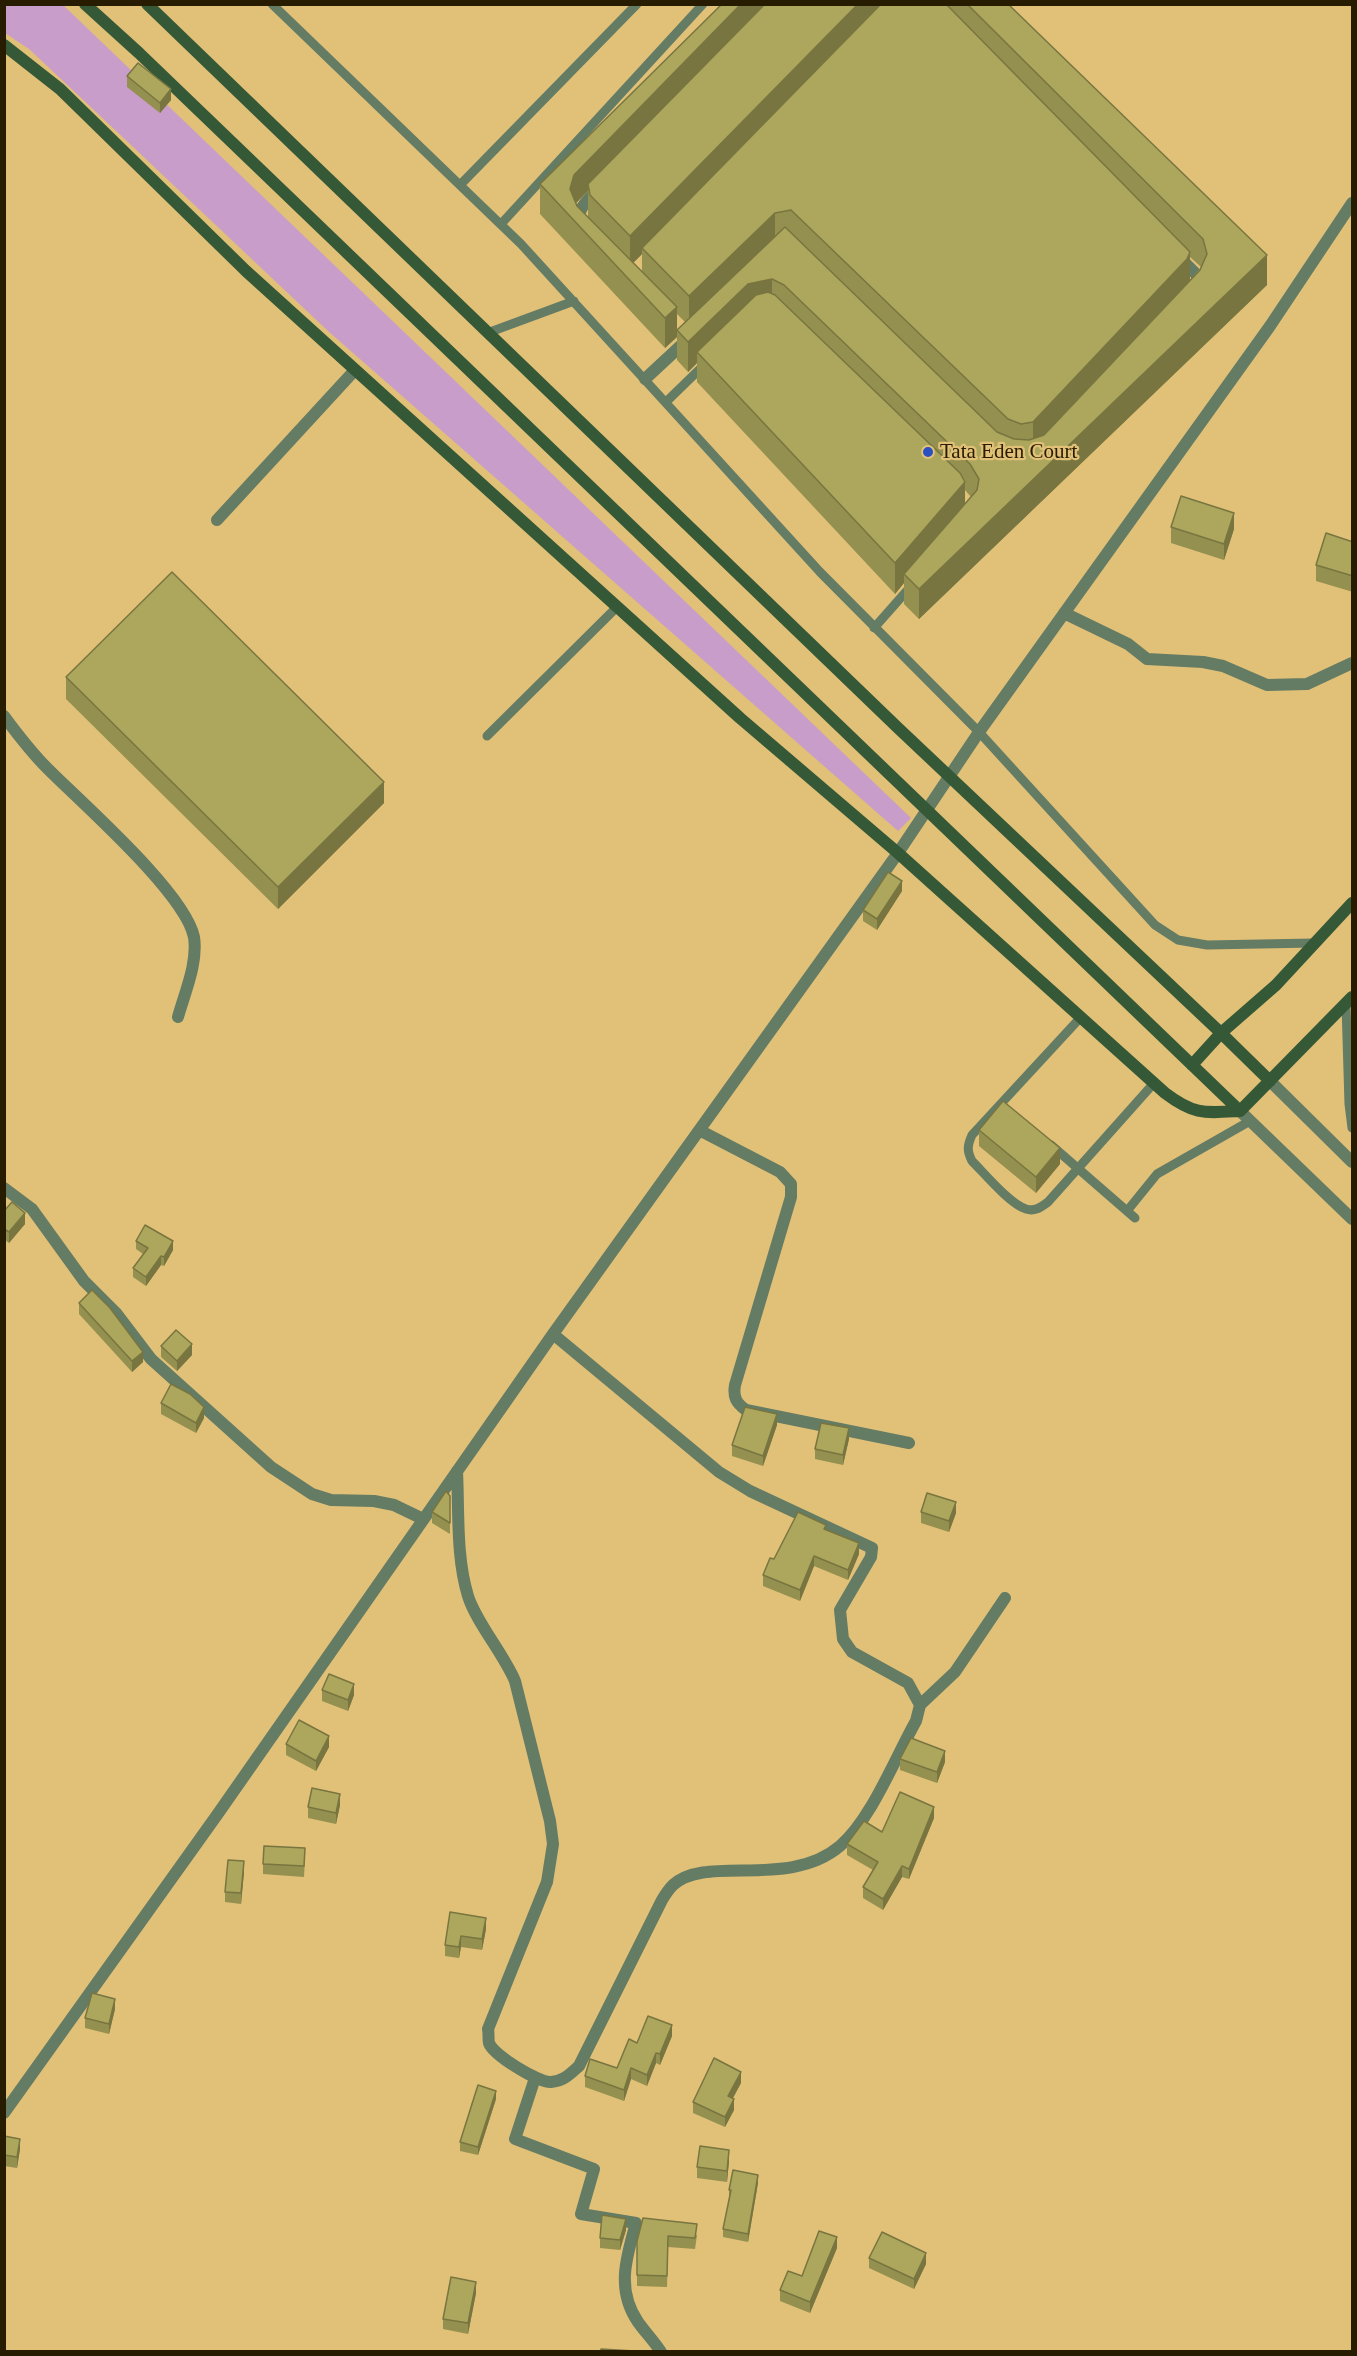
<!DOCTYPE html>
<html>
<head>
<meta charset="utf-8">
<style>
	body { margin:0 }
	#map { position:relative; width:1357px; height:2356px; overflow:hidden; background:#e1c078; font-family:Georgia,serif }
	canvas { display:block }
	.frame { position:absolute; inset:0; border:6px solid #281c00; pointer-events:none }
</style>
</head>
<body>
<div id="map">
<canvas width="1357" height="2356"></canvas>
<div class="frame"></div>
</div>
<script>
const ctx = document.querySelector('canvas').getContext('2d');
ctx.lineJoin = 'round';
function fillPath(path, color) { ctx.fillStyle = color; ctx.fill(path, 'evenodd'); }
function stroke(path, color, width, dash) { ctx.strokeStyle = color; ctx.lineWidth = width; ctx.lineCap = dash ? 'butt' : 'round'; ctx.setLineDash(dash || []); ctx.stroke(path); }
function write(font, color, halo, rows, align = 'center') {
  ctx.font = font + ' Georgia,serif'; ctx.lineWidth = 4.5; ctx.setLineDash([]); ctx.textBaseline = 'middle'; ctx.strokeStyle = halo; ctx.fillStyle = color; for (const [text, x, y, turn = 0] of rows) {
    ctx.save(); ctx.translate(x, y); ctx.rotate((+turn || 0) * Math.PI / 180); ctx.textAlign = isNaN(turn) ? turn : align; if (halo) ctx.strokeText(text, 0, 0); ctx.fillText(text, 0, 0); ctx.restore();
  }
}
const green = new Path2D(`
	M4 5H63L911 818 898 831 328 331 78 95 29 49 5 33Z`);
const lane = new Path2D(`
	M272 4 521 244 820 572 979 732 1155 925 1178 940 1207 945 1314 943
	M460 185 637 4
	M501 224 703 4
	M490 332 574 301
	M666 402 704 365
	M874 628 912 585
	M487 736 617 607
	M1346 1004 1349 1104 1352 1128
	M1081 1017 972 1135C967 1146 967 1151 972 1161 985 1174 1010 1204 1026 1209 1035 1212 1041 1207 1048 1202L1154 1083
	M1051 1145 1135 1218
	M1127 1211 1157 1174 1250 1121`);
const street = new Path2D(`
	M581 225C574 210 589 199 598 190
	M1179 257 1197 275V288
	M645 379 688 339
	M217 520 355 370
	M1064 613 1128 644 1147 659 1203 662 1223 666 1267 685 1307 684 1352 663
	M4 716C18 735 32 753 48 769 83 804 185 893 194 937 198 963 185 992 178 1017
	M1270 1081 1352 1162
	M1240 1111 1352 1219
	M701 1131 780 1172 791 1184V1197L735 1385C733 1397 736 1403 746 1410L909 1443
	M4 1188 32 1209 84 1281 116 1313 151 1359 271 1467 312 1494 331 1500 374 1501 394 1505 423 1519
	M457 1471C459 1511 456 1557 468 1596 476 1622 503 1653 515 1681L550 1821 553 1844 547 1882 488 2029C489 2033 488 2039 489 2043 493 2055 539 2083 551 2082 564 2081 570 2074 579 2066L662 1900C665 1895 669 1889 673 1885 707 1854 788 1890 840 1846 871 1820 895 1758 916 1721L920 1705 908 1683 852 1652 843 1639 840 1610 871 1557 872 1548 750 1491 719 1472 553 1334
	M920 1705 955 1672 1005 1598
	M535 2078 515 2139 594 2169 581 2214 636 2223C626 2258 616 2290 638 2322 645 2332 654 2341 661 2352
	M4 2113 217 1815 553 1334 898 853 979 732 1270 326 1352 203`);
const secondary = new Path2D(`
	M85 4 139 53 1240 1111 1352 997
	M147 4 897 727 1221 1033 1276 985 1352 903
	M4 45 60 89 246 271 740 718 898 853 1165 1093C1194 1115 1204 1113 1240 1111
	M1192 1065 1221 1033 1270 1081`);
const wall = new Path2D(`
	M722 4H1008L1267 285 919 619 904 604V583L895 594 697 382V363L688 372 677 360V337L665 348 540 214V184ZM588 191V217L577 206 576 203ZM642 254V271L633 263ZM1190 257 1201 267 1190 280ZM677 314 685 322 677 330ZM965 490 971 497 965 504Z
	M127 76 171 100 160 113 127 87Z
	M1171 527 1234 529 1224 560 1171 543Z
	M1353 542V592L1316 581V565Z
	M66 677 384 803 278 909 66 699Z
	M902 891 877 930 863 921V910Z
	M979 1130 1060 1164 1036 1193 979 1146Z
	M4 1211 25 1224 9 1243 4 1239Z
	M136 1241 173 1250 164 1266 161 1265 146 1286 133 1277V1268L143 1254 136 1249Z
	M79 1303 143 1362 132 1372 79 1314Z
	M161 1346 192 1355 177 1371 161 1357Z
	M161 1403 204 1418 196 1433 161 1414Z
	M777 1425 763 1466 732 1456V1445Z
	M849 1439 843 1465 815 1459V1449Z
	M450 1496V1534L432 1523V1512Z
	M921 1512 956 1513 949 1532 921 1523Z
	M826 1530 859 1554 848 1580 814 1566 800 1601 763 1586V1575L774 1559Z
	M322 1690 354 1695 348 1711 322 1701Z
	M286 1744 329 1747 316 1771 286 1755Z
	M900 1759 945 1762 937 1783 900 1770Z
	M340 1805 336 1824 308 1818V1807Z
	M934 1818 909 1879 902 1877 883 1910 863 1898V1887L873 1870 847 1855V1844L882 1832Z
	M305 1859 304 1877 263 1874V1864Z
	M244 1872 241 1904 225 1902V1892Z
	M450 1912 486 1929 482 1950 461 1947 459 1958 445 1956V1945Z
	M115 2009 109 2034 85 2028V2018Z
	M672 2036 660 2065 656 2063 647 2086 631 2079 624 2101 585 2087V2076L617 2068 637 2043Z
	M741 2083 733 2098 734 2110 725 2127 693 2113V2102Z
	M496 2099 478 2155 460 2151V2142Z
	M4 2136 20 2149 17 2168 4 2166Z
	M729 2161 727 2182 697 2178V2167Z
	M758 2183 748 2242 723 2237V2229L729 2199V2190Z
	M643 2218 697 2235 695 2249 668 2247 667 2287 637 2286V2241Z
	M626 2230 620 2250 600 2248V2238Z
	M837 2248 810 2313 780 2301V2290L802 2276Z
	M869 2258 926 2264 914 2289 869 2268Z
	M476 2293 468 2334 443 2329V2319Z`);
const shadedWall = new Path2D(`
	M741 4H771L588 184V191L574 205 570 189 574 175Z
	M858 4H887L642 248V254L630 266V236Z
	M171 89V100L160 113V103Z
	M775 213V243L689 326V296Z
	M1190 252V281L1033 452V422Z
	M1267 255V285L919 619V589Z
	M772 279V309L697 352V363L688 372V342L748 284Z
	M677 307V337L665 348V318Z
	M965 482V512L904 574V583L895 594V563Z
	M1234 513V529L1224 560V544Z
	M384 782V803L278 909V887Z
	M902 881V891L877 930V919Z
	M1060 1148V1164L1036 1193V1177Z
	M25 1213V1224L9 1243V1232Z
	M173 1241V1250L164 1266V1257Z
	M161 1256V1265L146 1286V1277Z
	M192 1344V1355L177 1371V1361Z
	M143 1352V1362L132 1372V1361Z
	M204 1407V1418L196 1433V1423Z
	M777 1414V1425L763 1466V1456Z
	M849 1428V1439L843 1465V1455Z
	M956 1502V1513L949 1532V1521Z
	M859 1543V1554L848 1580V1570Z
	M814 1556V1566L800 1601V1590Z
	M354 1684V1695L348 1711V1700Z
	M329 1736V1747L316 1771V1761Z
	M945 1751V1762L937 1783V1772Z
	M340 1794V1805L336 1824V1813Z
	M934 1807V1818L909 1879V1869Z
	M244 1861V1872L241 1904V1893Z
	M902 1866V1877L883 1910V1899Z
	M486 1918V1929L482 1950V1939Z
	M461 1936V1947L459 1958V1947Z
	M115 1999V2009L109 2034V2024Z
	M672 2025V2036L660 2065V2054Z
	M656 2053V2063L647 2086V2075Z
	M631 2068V2079L624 2101V2090Z
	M741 2072V2083L728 2107V2096Z
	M496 2091V2099L478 2155V2147Z
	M734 2099V2110L725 2127V2117Z
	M20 2139V2149L17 2168V2157Z
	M729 2150V2161L727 2182V2171Z
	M758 2175V2183L748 2242V2234Z
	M626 2219V2230L620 2250V2240Z
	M837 2237V2248L810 2313V2302Z
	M926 2253V2264L914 2289V2279Z
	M476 2282V2293L468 2334V2323Z`);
const building = new Path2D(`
	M722 4H741L574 175 570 189 577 206 677 307 665 318 540 184Z
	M765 4H858L630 236 590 195 588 184Z
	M881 4H946L1190 252 1187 259 1033 422 1021 424 1008 419 791 210 775 213 689 296 642 248Z
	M967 4H1008L1267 255 919 589 904 574 977 490 979 479 970 464 784 285 772 279 748 284 688 342 677 330 785 227 997 432 1014 439 1029 440 1044 435 1200 270 1207 254 1203 239Z
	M138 63 171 89 160 103 127 76Z
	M768 292 775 295 960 473 965 482 895 563 697 352 756 295Z
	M1181 496 1234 513 1224 544 1171 527Z
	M1326 533 1353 542V576L1316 565Z
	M172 572 384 782 278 887 66 677Z
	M888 872 902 881 877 919 863 910Z
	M1003 1101 1060 1148 1036 1177 979 1130Z
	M12 1202 25 1213 9 1232 4 1229V1211Z
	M145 1225 173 1241 164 1257 161 1256 146 1277 133 1268 148 1248 136 1241Z
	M92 1290 110 1308 143 1352 132 1361 79 1303Z
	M176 1330 192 1344 177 1361 161 1346Z
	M171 1384 190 1394 204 1407 196 1423 161 1403Z
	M745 1407 777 1414 763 1456 732 1445Z
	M821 1423 849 1428 843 1455 815 1449Z
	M446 1491 450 1496V1523L432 1512Z
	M927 1493 956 1502 949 1521 921 1512Z
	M798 1512 826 1525 824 1529 859 1543 848 1570 814 1556 800 1590 763 1575 770 1558 774 1559Z
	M329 1674 354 1684 348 1700 322 1690Z
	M299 1720 329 1736 316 1761 286 1744Z
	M911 1738 945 1751 937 1772 900 1759Z
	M312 1788 340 1794 336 1813 308 1807Z
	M900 1792 934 1807 909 1869 902 1866 883 1899 863 1887 878 1862 847 1844 864 1821 882 1832Z
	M264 1846 305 1848 304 1866 263 1864Z
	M228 1860 244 1861 241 1893 225 1892Z
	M450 1912 486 1918 482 1939 461 1936 459 1947 445 1945Z
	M92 1993 115 1999 109 2024 85 2018Z
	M648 2016 672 2025 660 2054 656 2053 647 2075 631 2068 624 2090 585 2076 590 2059 617 2068 629 2039 637 2043Z
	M714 2058 741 2072 728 2096 734 2099 725 2117 693 2102Z
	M478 2085 496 2091 478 2147 460 2142Z
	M4 2136 20 2139 17 2157 4 2155Z
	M700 2146 729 2150 727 2171 697 2167Z
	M733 2170 758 2175 748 2234 723 2229 731 2190H729Z
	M602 2215 626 2219 620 2240 600 2238Z
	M643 2218 697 2224 695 2238 668 2236 667 2276 637 2275V2241Z
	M819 2231 837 2237 810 2302 780 2290 788 2271 802 2276Z
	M882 2232 926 2253 914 2279 869 2258Z
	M451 2277 476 2282 468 2323 443 2319Z
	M601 2349 634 2351 601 2352Z`);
const markers = [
	[928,452,6,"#2b51c0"]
];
const poiNames = [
	["Tata Eden Court",940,452]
];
fillPath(green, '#c89dc9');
stroke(lane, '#647b64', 9);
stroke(street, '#647b64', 12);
stroke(secondary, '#355837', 12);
fillPath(wall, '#94904f');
fillPath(shadedWall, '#787540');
fillPath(building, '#aca75c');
stroke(building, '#787540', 1.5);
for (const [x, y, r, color] of markers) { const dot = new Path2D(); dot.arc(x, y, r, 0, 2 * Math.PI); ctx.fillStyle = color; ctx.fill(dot); stroke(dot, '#e1c078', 2); }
write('21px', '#281c00', '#e1c078', poiNames, 'left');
</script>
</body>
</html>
